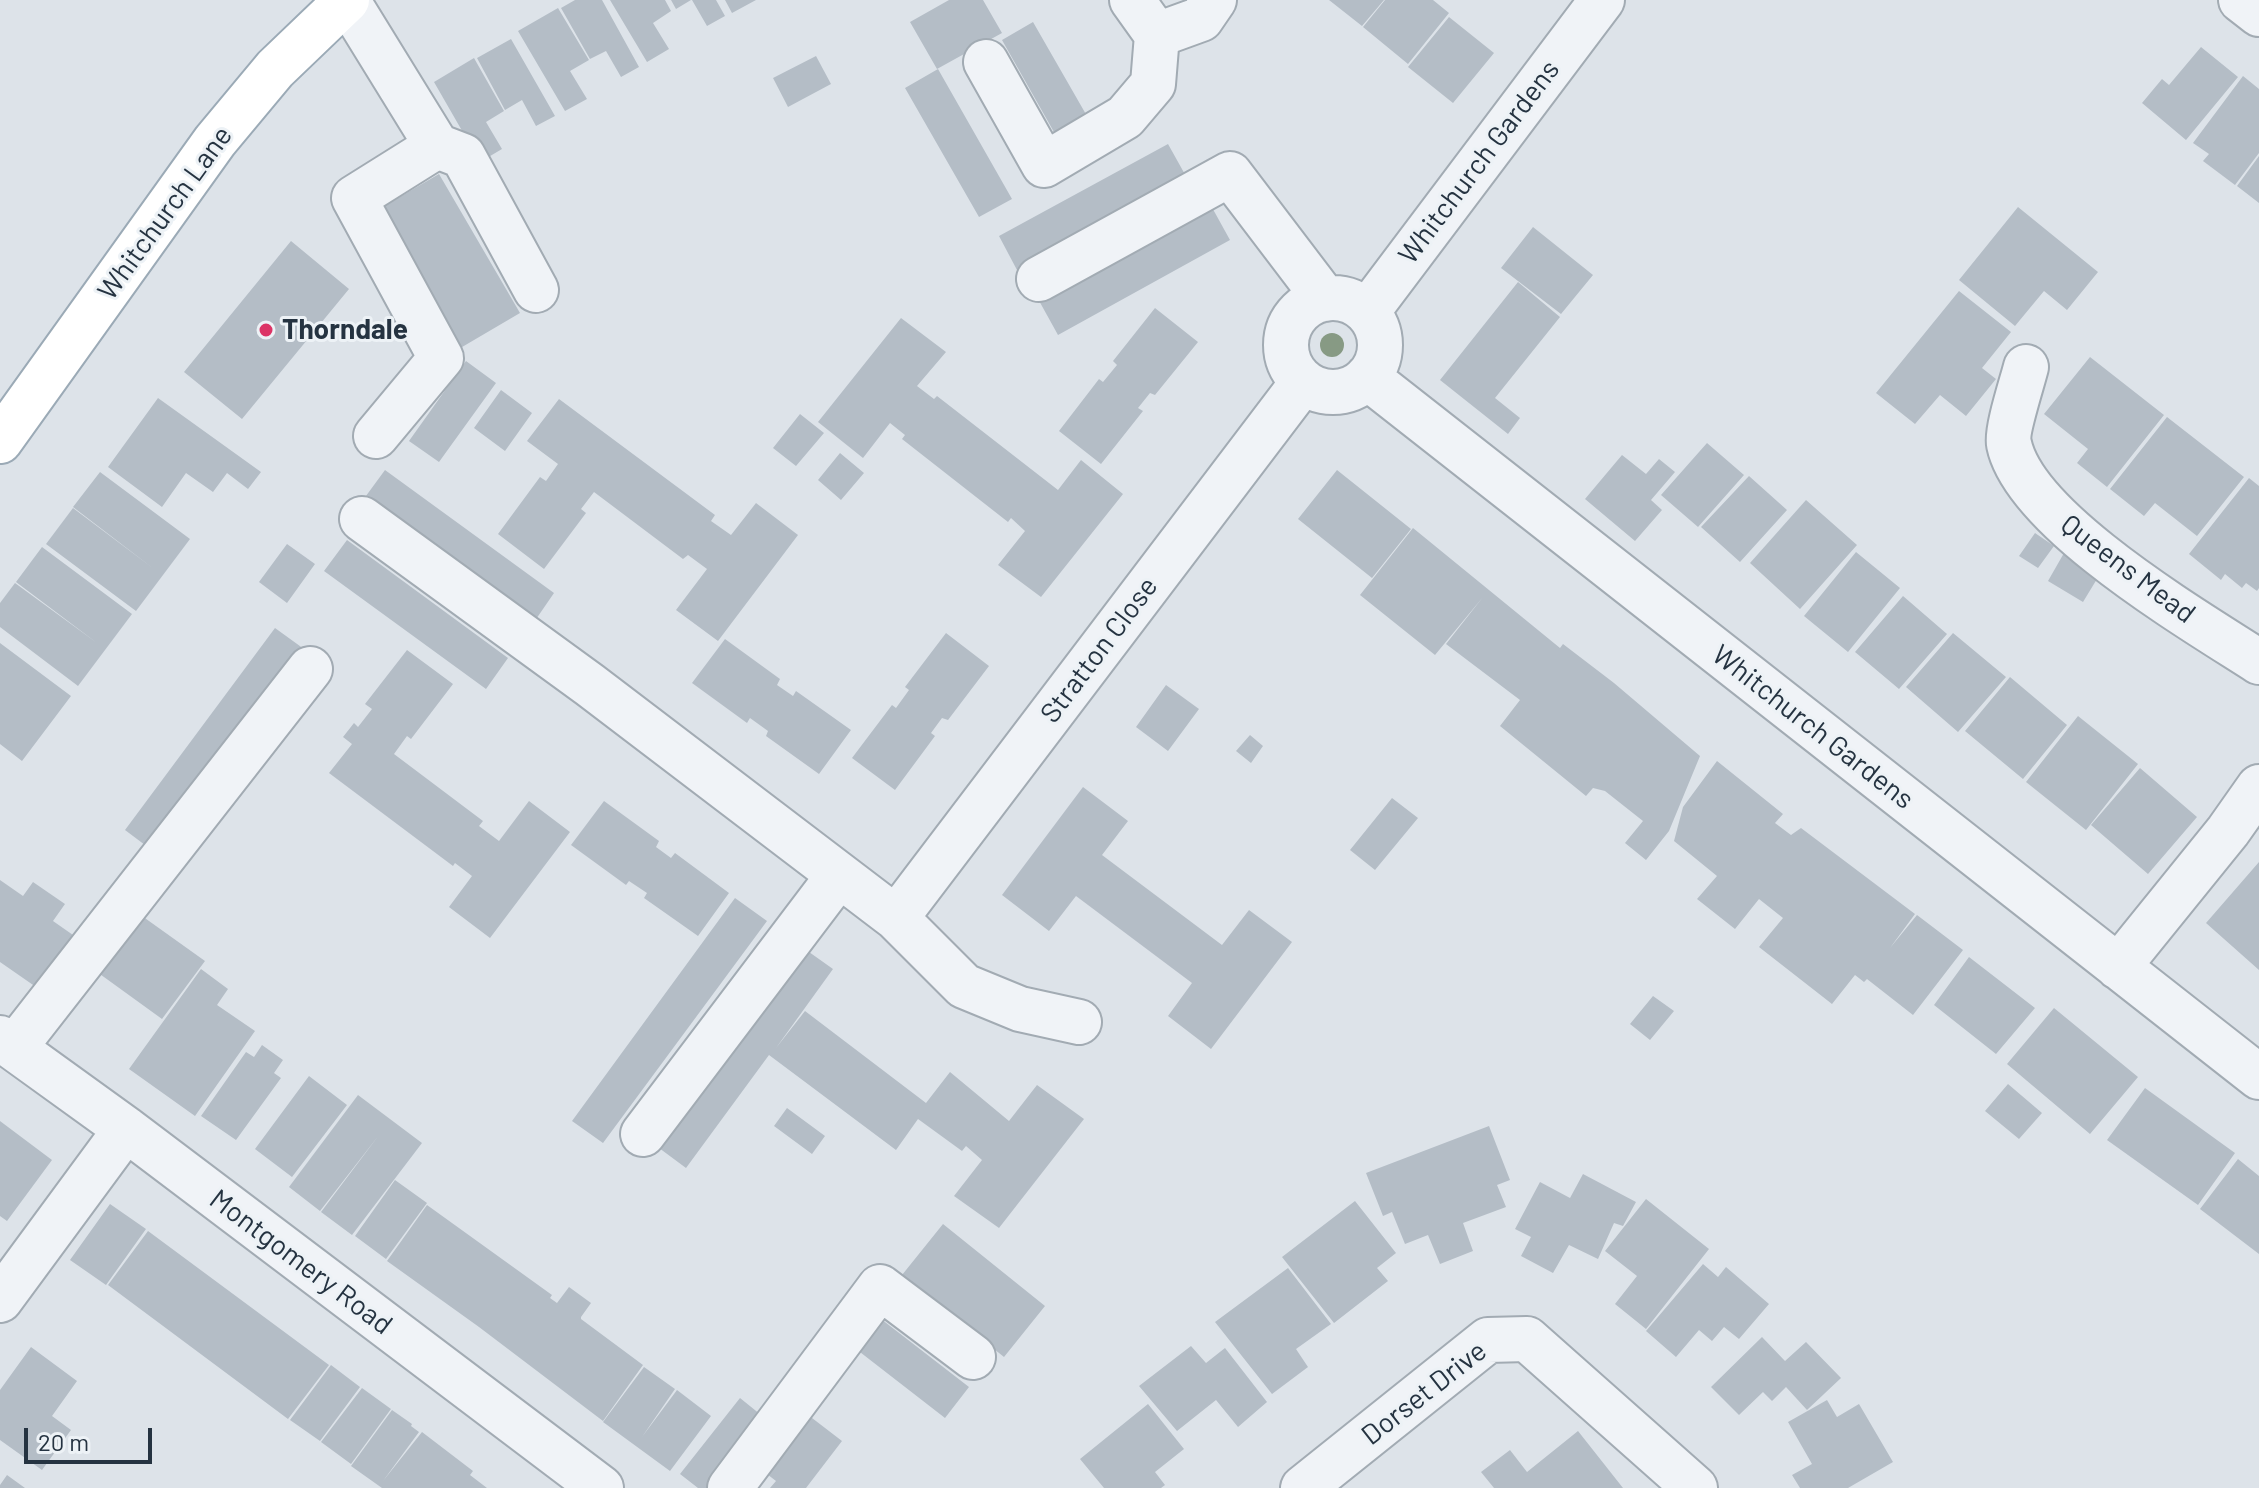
<!DOCTYPE html>
<html>
<head>
<meta charset="utf-8">
<style>
	body { margin:0 }
	#map { position:relative; width:2259px; height:1488px; overflow:hidden; background:#dde3e9; font-family:Barlow,sans-serif }
	canvas { display:block }
	.scale { position:absolute; left:24px; top:1428px; width:128px; height:36px; box-sizing:border-box; border:4px solid #253341; border-top:0; padding-left:10px; font-size:24px; line-height:28px; white-space:nowrap; color:#253341; -webkit-text-stroke:6px #edf2f6; paint-order:stroke }
</style>
</head>
<body>
<div id="map">
<canvas width="2259" height="1488"></canvas>
<div class="scale">20 m</div>
</div>
<script>
const ctx = document.querySelector('canvas').getContext('2d');
ctx.lineJoin = 'round';
function fillPath(path, color) { ctx.fillStyle = color; ctx.fill(path, 'evenodd'); }
function stroke(path, color, width, dash) { ctx.strokeStyle = color; ctx.lineWidth = width; ctx.lineCap = dash ? 'butt' : 'round'; ctx.setLineDash(dash || []); ctx.stroke(path); }
function write(font, color, halo, rows, align = 'center') {
  ctx.font = font + ' Barlow,sans-serif'; ctx.lineWidth = 6; ctx.setLineDash([]); ctx.textBaseline = 'middle'; ctx.strokeStyle = halo; ctx.fillStyle = color; for (const [text, x, y, turn = 0] of rows) {
    ctx.save(); ctx.translate(x, y); ctx.rotate((+turn || 0) * Math.PI / 180); ctx.textAlign = isNaN(turn) ? turn : align; if (halo) ctx.strokeText(text, 0, 0); ctx.fillText(text, 0, 0); ctx.restore();
  }
}
const building = new Path2D(`
	M575 0H602L639 67 621 77 606 51 590 59 561 8Z
	M610 0H665L671 11 653 23 669 49 647 62Z
	M671 0H691L676 9Z
	M692 0H716L725 16 707 26Z
	M725 0H756L732 13Z
	M949 0H983L1002 33 937 69 910 22Z
	M1329 0H1384L1362 26Z
	M1385 0H1433L1449 13 1408 64 1363 27Z
	M558 8 589 60 570 71 587 99 565 111 518 31Z
	M1449 17 1494 53 1453 103 1408 67Z
	M1033 22 1095 130 1063 148 1002 40Z
	M511 39 555 116 536 126 522 100 505 110 477 58Z
	M2201 47 2238 77 2186 140 2142 103 2162 79 2169 85Z
	M816 56 831 84 788 107 773 78Z
	M474 58 504 111 486 122 502 149 480 162 434 82Z
	M938 69 1012 199 979 217 905 88Z
	M2243 76 2259 89V153L2235 185 2203 161 2209 154 2193 143Z
	M1168 144 1187 178 1017 270 999 236Z
	M2259 156V203L2237 186Z
	M439 174 520 313 457 350 376 211Z
	M1204 193 1230 240 1058 335 1032 288Z
	M2018 207 2098 272 2067 310 2044 291 2015 326 1959 280Z
	M1533 227 1593 275 1561 314 1501 268Z
	M291 241 349 289 242 419 184 372Z
	M1518 282 1560 317 1495 398 1520 418 1508 434 1440 380Z
	M1959 291 2011 332 1982 368 1996 379 1966 416 1940 395 1915 424 1876 393Z
	M1155 308 1198 342 1155 395 1150 393 1138 408 1143 411 1101 464 1059 431 1099 379 1103 382 1117 365 1113 361Z
	M901 318 946 352 917 386 934 399 937 396 1058 490 1081 460 1123 494 1041 597 998 565 1025 531 1011 518 1008 522 902 439 905 435 890 423 863 458 818 422Z
	M2090 357 2164 415 2107 487 2077 463 2088 449 2044 414Z
	M466 361 496 383 439 462 409 441Z
	M501 390 532 413 505 451 474 428Z
	M158 398 261 472 248 489 227 473 213 492 186 473 162 507 108 467Z
	M559 399 715 515 711 521 731 535 756 503 798 535 718 641 676 610 707 569 688 555 683 559 594 492 581 509 586 513 544 569 498 534 540 477 546 481 558 464 527 441Z
	M800 414 824 433 796 466 773 448Z
	M2167 417 2244 477 2197 536 2155 503 2144 516 2110 489Z
	M1707 443 1744 475 1698 527 1661 495Z
	M840 453 864 473 841 500 818 480Z
	M1622 455 1646 474 1659 459 1675 472 1651 500 1662 510 1635 541 1585 499Z
	M385 470 554 593 532 625 363 500Z
	M1337 470 1411 529 1372 578 1298 519Z
	M100 472 190 539 136 611 46 544 73 508 154 569 73 507Z
	M1749 476 1787 510 1740 562 1701 527Z
	M2249 478 2259 486V588L2257 591 2246 583 2242 588 2225 574 2221 580 2189 554Z
	M1806 500 1857 545 1800 609 1750 563Z
	M1413 528 1560 648 1563 644 1614 683 1700 756 1669 831 1646 860 1625 843 1643 821 1605 791 1593 788 1586 796 1500 726 1520 700 1446 644 1483 597 1435 655 1360 595Z
	M2035 533 2054 546 2038 568 2019 556Z
	M347 540 508 658 486 689 324 571Z
	M287 544 315 564 287 603 259 582Z
	M42 547 132 614 78 686 0 627V603L15 583 97 643 16 582Z
	M1856 552 1900 588 1848 652 1804 616Z
	M2064 553 2100 574 2083 602 2048 581Z
	M1903 596 1947 634 1899 689 1855 652Z
	M275 628 304 649 153 851 125 830Z
	M946 633 989 666 948 720 942 718 931 733 935 736 895 790 852 758 892 705 896 708 909 690 905 687Z
	M1953 633 2006 677 1958 732 1906 687Z
	M725 639 780 679 777 685 793 696 796 691 851 730 819 774 766 736 768 731 750 718 747 723 692 683Z
	M0 643 71 696 22 761 0 744Z
	M407 650 453 684 411 739 407 736 394 754 483 821 479 826 499 841 529 801 570 832 490 938 449 907 472 876 455 863 453 866 329 773 352 744 343 737 354 723 358 727 372 709 365 704Z
	M2010 677 2067 725 2023 779 1965 731Z
	M1166 685 1199 709 1168 751 1136 727Z
	M2078 716 2138 764 2086 830 2026 782Z
	M1250 735 1263 746 1251 763 1236 751Z
	M1717 761 1783 814 1775 823 1791 835 1801 828 1915 914 1890 948 1917 915 1963 950 1913 1015 1867 979 1864 982 1855 975 1832 1004 1759 947 1783 918 1759 899 1735 929 1697 899 1717 876 1674 841 1683 807Z
	M2140 768 2197 817 2148 874 2091 825Z
	M1083 787 1128 821 1102 855 1222 945 1249 910 1292 942 1211 1049 1168 1016 1192 983 1076 896 1049 931 1002 895Z
	M1392 798 1418 818 1375 870 1350 850Z
	M604 801 659 841 656 847 671 858 675 853 729 893 698 936 644 898 647 893 629 881 626 885 571 845Z
	M2259 862V970L2206 923Z
	M0 880 23 896 33 882 65 904 53 921 73 935 36 987 0 962Z
	M735 898 767 921 603 1143 572 1121Z
	M128 906 205 961 162 1019 86 964Z
	M802 947 833 969 776 1048 805 1011 926 1103 950 1072 1009 1121 1037 1085 1084 1119 999 1228 954 1196 982 1160 966 1146 962 1151 918 1119 896 1150 769 1055 686 1168 655 1145Z
	M1969 957 2035 1008 1996 1054 1934 1005Z
	M201 969 228 989 217 1005 255 1031 195 1116 129 1069Z
	M1653 996 1674 1011 1650 1040 1630 1024Z
	M2054 1008 2138 1077 2090 1134 2007 1064Z
	M262 1045 283 1060 274 1073 281 1078 236 1140 201 1116 246 1052 254 1057Z
	M309 1076 347 1105 292 1177 255 1149Z
	M2008 1084 2042 1113 2019 1139 1985 1111Z
	M2145 1088 2235 1153 2198 1205 2107 1140Z
	M358 1095 422 1143 352 1235 321 1212 379 1135 320 1211 289 1187Z
	M787 1108 825 1136 812 1154 774 1126Z
	M0 1121 52 1160 7 1221 0 1216Z
	M1489 1126 1510 1180 1497 1185 1506 1207 1463 1223 1473 1251 1440 1264 1428 1235 1405 1244 1392 1212 1383 1216 1366 1173Z
	M2238 1159 2259 1176V1254L2200 1209Z
	M1583 1174 1636 1202 1623 1226 1614 1223 1598 1259 1569 1245 1553 1273 1521 1256 1531 1237 1515 1229 1540 1182 1570 1198Z
	M395 1180 427 1203 386 1259 355 1236Z
	M1646 1199 1709 1249 1646 1329 1615 1304 1637 1276 1605 1251Z
	M1355 1201 1396 1253 1377 1268 1388 1281 1334 1323 1282 1257Z
	M110 1204 146 1229 106 1285 70 1260Z
	M427 1205 552 1295 550 1298 557 1303 569 1287 591 1303 581 1317V1319L643 1365 603 1421 479 1327 387 1261Z
	M943 1224 1045 1306 1004 1357 902 1275Z
	M148 1231 329 1365 288 1419 108 1285Z
	M1703 1264 1718 1277 1726 1267 1769 1304 1739 1339 1724 1327 1712 1341 1699 1330 1676 1357 1646 1331Z
	M1288 1268 1331 1324 1296 1349 1308 1367 1272 1394 1215 1322Z
	M881 1319 969 1387 945 1418 847 1342Z
	M1762 1337 1785 1361 1806 1342 1841 1378 1807 1410 1786 1387 1772 1401 1763 1392 1739 1415 1711 1387Z
	M1191 1346 1206 1363 1225 1348 1267 1402 1238 1427 1216 1400 1177 1431 1139 1386Z
	M31 1347 77 1381 52 1416 71 1430 42 1470 0 1440V1390Z
	M331 1365 360 1387 320 1441 290 1420Z
	M644 1367 675 1389 642 1437 677 1390 711 1416 670 1471 603 1422Z
	M362 1388 391 1409 351 1464 321 1442Z
	M740 1398 771 1423 719 1488H698L680 1474Z
	M1827 1400 1837 1417 1859 1404 1893 1462 1848 1488H1800L1792 1475 1812 1464 1788 1422Z
	M1148 1404 1184 1449 1155 1472 1165 1485 1161 1488H1104L1080 1459Z
	M799 1408 842 1441 806 1488H770L776 1481 754 1464Z
	M392 1410 412 1424 411 1426 419 1432 383 1481 422 1432 473 1471 470 1475 487 1488H382L351 1466Z
	M1578 1431 1623 1488H1494L1481 1472 1510 1450 1527 1472Z
	M7 1475 25 1488H0V1485Z`);
const minor = new Path2D(`
	M347 0 437 146 354 198 441 358 376 436
	M1132 0 1157 35 1201 19 1214 0
	M2241 0 2259 14
	M986 62 1044 165 1125 117 1153 84 1157 35
	M437 146 463 156 536 290
	M1039 279 1230 174 1325 299
	M1286 345a47 47 0 1 1 94 0a47 47 0 1 1-94 0Z
	M1367 312 1602 0
	M2026 367C2022 383 2006 431 2009 444 2025 521 2194 620 2259 662
	M1367 377 2259 1077
	M362 519 590 685 896 918 964 986 1020 1009 1079 1022
	M896 918 1303 382
	M2118 967 2228 831 2259 787
	M0 1038 126 1129 601 1488
	M14 1048 310 669
	M643 1134 839 875
	M0 1300 126 1129
	M730 1488 880 1287 973 1357
	M1303 1488 1488 1340 1527 1339 1695 1488`);
const major = new Path2D(`
	M0 441 215 141 275 69 347 0`);
const trees = [
	[1332,345]
];
const markers = [
	[266,330,8,"#dc3466"]
];
const streetNames = [
	["Whitchurch Gardens",1479,162,-53],
	["Whitchurch Lane",165,213,-54],
	["Queens Mead",2128,569,37],
	["Stratton Close",1099,650,-53],
	["Whitchurch Gardens",1813,727,38],
	["Montgomery Road",301,1262,37],
	["Dorset Drive",1424,1393,-38]
];
const poiNames = [
	["Thorndale",282,330]
];
fillPath(building, '#b4bdc6');
stroke(minor, '#a2abb3', 48);
stroke(major, '#9baab6', 48);
stroke(minor, '#f0f3f7', 44);
stroke(major, '#fff', 44);
ctx.fillStyle = '#879a84';
for (const [x, y] of trees) { ctx.beginPath(); ctx.arc(x, y, 12, 0, 2 * Math.PI); ctx.fill(); }
for (const [x, y, r, color] of markers) { const dot = new Path2D(); dot.arc(x, y, r, 0, 2 * Math.PI); ctx.fillStyle = color; ctx.fill(dot); stroke(dot, '#edf2f6', 3); }
write('28px', '#253341', '#edf2f6', streetNames);
write('bold 28px', '#253341', '#edf2f6', poiNames, 'left');
</script>
</body>
</html>
